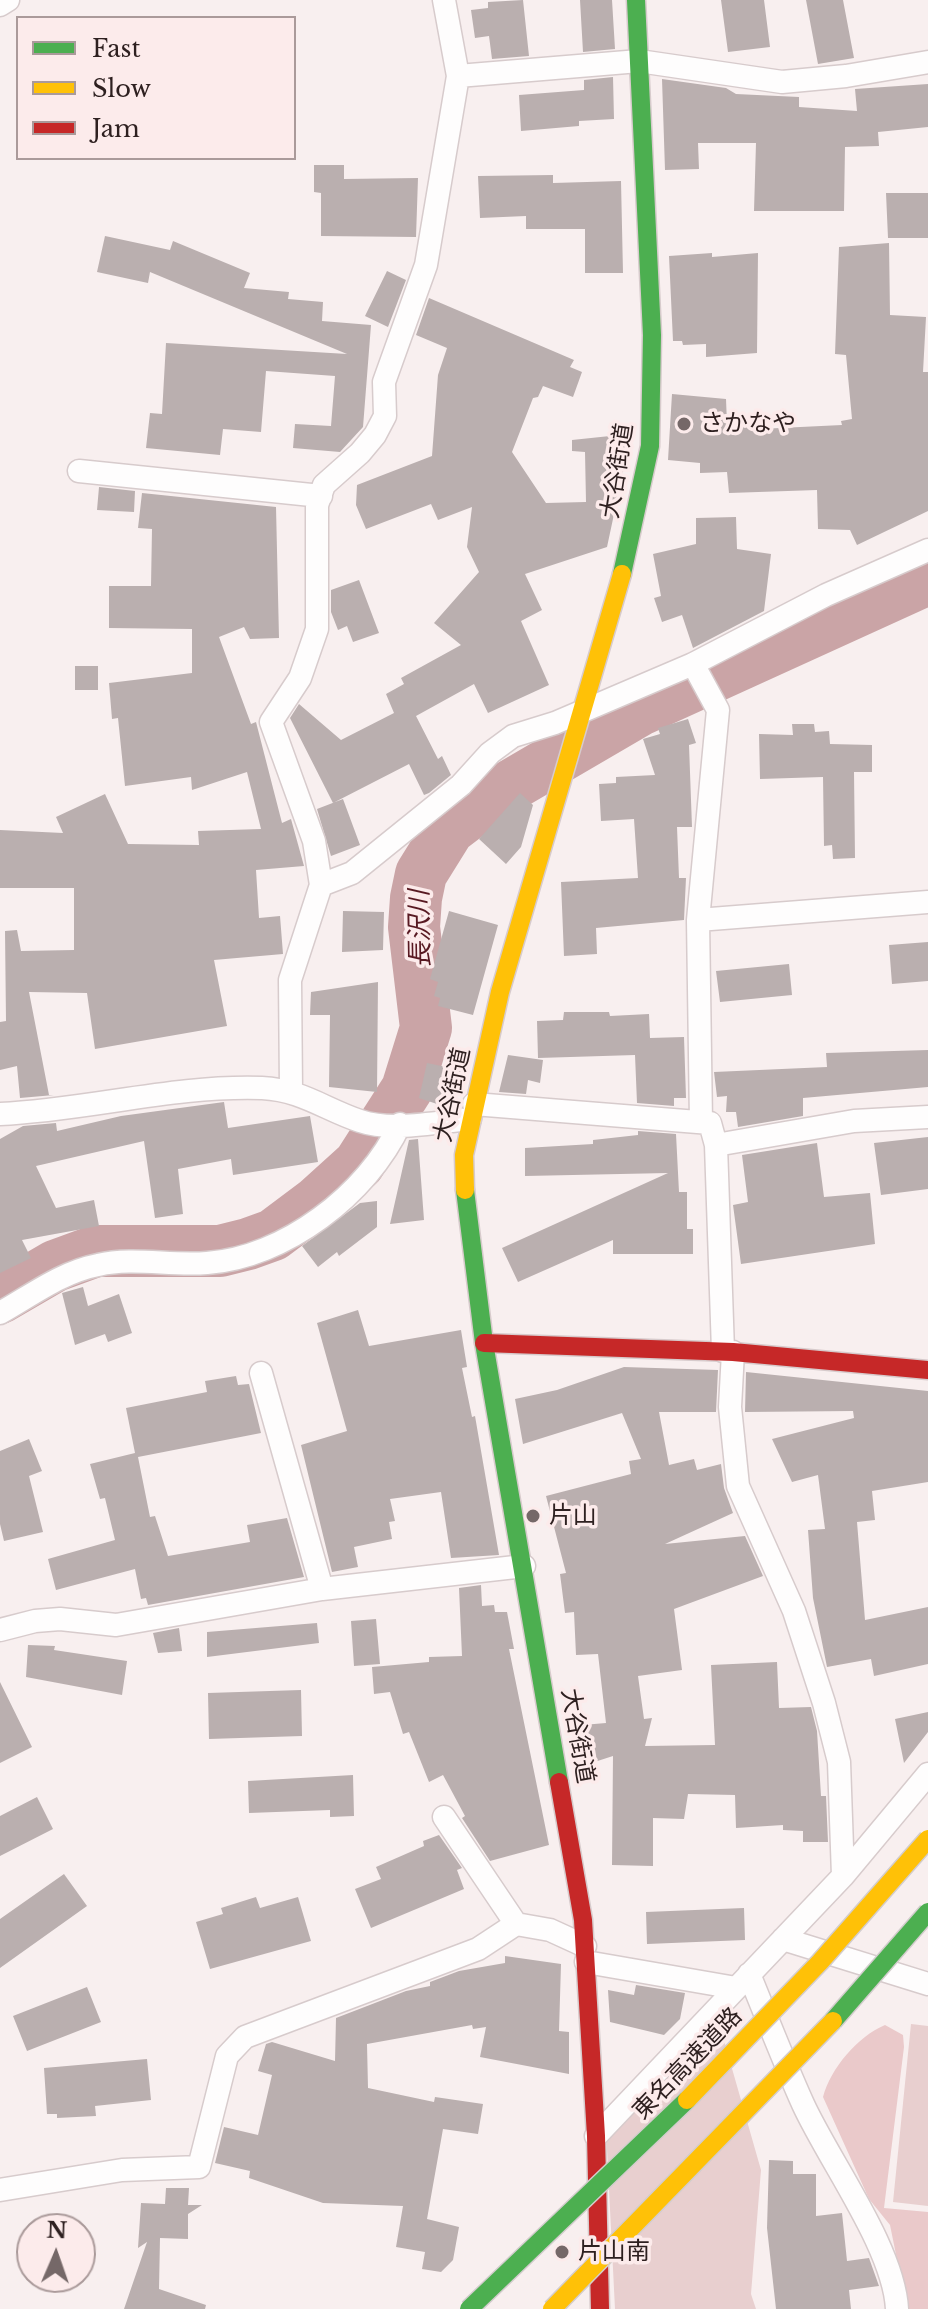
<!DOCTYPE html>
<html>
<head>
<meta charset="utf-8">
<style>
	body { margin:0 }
	#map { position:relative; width:928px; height:2309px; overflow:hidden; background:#f8efef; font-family:"Libre Baskerville",serif }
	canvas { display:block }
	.legend { position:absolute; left:16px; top:16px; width:280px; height:144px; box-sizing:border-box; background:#fcebeb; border:2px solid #aa9a9a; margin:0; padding:10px 14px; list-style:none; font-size:24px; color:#2e2020 }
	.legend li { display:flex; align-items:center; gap:16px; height:40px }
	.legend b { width:40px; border:2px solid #aa9a9a }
	.north { position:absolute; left:16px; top:2213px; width:80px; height:80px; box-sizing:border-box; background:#fcebeb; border:2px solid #aa9a9a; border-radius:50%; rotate:2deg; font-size:22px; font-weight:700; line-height:32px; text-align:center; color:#2e2020 }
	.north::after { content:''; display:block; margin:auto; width:28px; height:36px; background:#756868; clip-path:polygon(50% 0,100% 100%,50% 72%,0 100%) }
</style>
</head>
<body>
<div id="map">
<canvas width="928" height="2309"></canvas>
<ul class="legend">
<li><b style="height:10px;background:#4caf50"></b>Fast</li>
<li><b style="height:10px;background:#ffc107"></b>Slow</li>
<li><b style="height:10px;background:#c62828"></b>Jam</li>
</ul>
<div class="north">N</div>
</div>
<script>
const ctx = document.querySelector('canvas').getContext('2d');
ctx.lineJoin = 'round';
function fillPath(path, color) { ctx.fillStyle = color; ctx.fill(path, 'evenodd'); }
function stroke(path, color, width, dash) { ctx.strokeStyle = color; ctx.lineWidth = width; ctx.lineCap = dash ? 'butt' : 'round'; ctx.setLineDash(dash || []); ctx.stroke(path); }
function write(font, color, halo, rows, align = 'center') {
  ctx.font = font + ' "Libre Baskerville","Noto Sans JP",serif'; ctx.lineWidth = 7; ctx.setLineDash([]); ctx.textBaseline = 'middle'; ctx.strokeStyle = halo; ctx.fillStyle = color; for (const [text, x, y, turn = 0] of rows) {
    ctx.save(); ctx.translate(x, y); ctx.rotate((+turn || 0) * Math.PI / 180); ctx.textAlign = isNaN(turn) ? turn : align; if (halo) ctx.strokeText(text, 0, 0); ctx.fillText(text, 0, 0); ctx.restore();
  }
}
const green = new Path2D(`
	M713 2002 761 2170 751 2294 756 2309H615L605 2109Z
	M911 2024 928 2026V2206L893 2202Z`);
const forest = new Path2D(`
	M885 2025 903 2035 904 2047 884 2208 928 2212V2309H907L890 2225 869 2199 823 2097C831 2068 857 2037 885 2025Z`);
const river = new Path2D(`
	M0 1298 55 1266 96 1251H220L248 1244 273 1235 317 1202 359 1164 407 1089 426 1028 414 927 416 898 421 874 449 829 491 797 640 710 928 579`);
const building = new Path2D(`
	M523 0 529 56 492 59 489 36 475 38 471 10 488 8V2Z
	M580 0H612L615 49 583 52Z
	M721 0H764L770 47 728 52Z
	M806 0H843L854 58 818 64Z
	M613 77 614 119 579 121V126L521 131 519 95 584 90V80Z
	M662 79 726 88 736 94 799 97V107L857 111 855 89 928 84V127L878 132 879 146 845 147 844 211H754L756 143H698L699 169 665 170Z
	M314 165H344V179L418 178 416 237 321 236V193L314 192Z
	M553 175V183L621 181 623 273H585V229H526V216L480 218 478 176Z
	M886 193H928V238H888Z
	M105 236 170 250 173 241 250 273 244 288 289 292 288 299 323 302 322 321 371 325 363 427 340 452 293 448 295 424 331 426 335 376 266 371 261 432 223 429 220 455 146 448 150 413 162 414 166 343 347 354 150 272 148 283 97 272Z
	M889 243 890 315 926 317 923 372H928V511L857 545 850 530 818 529 817 490 729 493 727 472 700 473V463L668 460 672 394 726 399 727 424 759 422V429L842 425 841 421 852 419 846 355 835 354 839 247Z
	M712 253V257L758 253 757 353 706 357V344L683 345 682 341H673L669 256Z
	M387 271 406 280 388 327 365 316Z
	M429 298 574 360 570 367 582 372 573 397 543 386 538 397 533 398 512 452 546 503 586 502 585 452 572 451V440L629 434V444L607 547 525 574 542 610 521 621 549 685 488 713 474 684 416 716 438 759 442 756 451 775 429 793 424 795 409 764 333 803 290 718 299 704 341 740 394 713 386 694 404 684 401 678 461 645 434 623 479 572 467 547 472 507 438 520 431 504 366 529 356 505 357 485 432 456 438 375 447 348 416 335Z
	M99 487 135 491 134 512 97 510Z
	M142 493 276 507 279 638 250 639 244 627 219 637 251 724 256 722 282 823 291 819 304 866 256 870 259 918 280 916 283 954 214 960 227 1026 95 1049 87 993 29 992 49 1095H54L20 1098 17 1066 0 1070V1022L6 1021 5 931 17 930 21 951 74 950V888H0V830L63 833 56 817 105 794 128 844 199 845 198 831 261 829 247 772 192 790 191 777 125 786 118 718 112 719 109 683 192 673V629L109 628V586H151L152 529 138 528Z
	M736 517 737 549 771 554 764 611 693 648 682 615 662 622 654 598 661 596 653 554 696 544V518Z
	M359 580 379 633 353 642 347 626 338 630 331 612V590Z
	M75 666H98V690H75Z
	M688 719 696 743 689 745 692 827H677L679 878H686L684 920 596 928 597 954 564 956 561 882 638 878 634 819 601 821 599 784 616 783V777L655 775 643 739 660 734 658 728Z
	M792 724H814L815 732 829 731 830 744 872 745V772H854L855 858 833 859 832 845 824 846 823 777 760 779 759 734 793 735Z
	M520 793 533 805 521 847 506 864 479 839Z
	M343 799 360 845 331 856 317 809Z
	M343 911 384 912 383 950 342 952Z
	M449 911 498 925 473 1015 438 1006 440 998 434 996 438 982 430 979Z
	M928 942V981L892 984 889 945Z
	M789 964 792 995 720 1002 716 971Z
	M378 982 377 1092 329 1087 330 1015H310L311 992Z
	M564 1012H609L610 1016 649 1014 650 1038 684 1037 686 1098H674V1106L637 1103 635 1055 538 1058 537 1021 563 1020Z
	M928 1050V1087L803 1098V1116L738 1127 736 1112H726L727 1096 717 1097 714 1072 827 1067 826 1053Z
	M508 1055 543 1060 540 1083 528 1080 526 1094 499 1092Z
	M427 1063 461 1070 454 1103 444 1099 443 1106 419 1098Z
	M224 1102 228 1128 310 1116 318 1162 233 1175 231 1159 178 1169 183 1214 155 1218 144 1141 36 1166 56 1208 94 1200 99 1226 22 1240 31 1258 0 1273V1139L23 1126 56 1123 57 1131 121 1116Z
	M638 1131 676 1134 679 1192H687V1229H693V1254H613V1240L518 1282 502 1248 668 1173 525 1176V1148L593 1144V1140L638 1135Z
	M928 1137V1189L881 1195 874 1143Z
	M418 1139 424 1220 390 1224 409 1140Z
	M817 1143 824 1197 870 1193 875 1244 741 1264 733 1205 748 1202 742 1155Z
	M377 1201V1227L339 1256 337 1252 318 1267 302 1246 360 1203Z
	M83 1287 88 1306 119 1294 132 1333 108 1342 105 1334 75 1345 62 1293Z
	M358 1310 369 1346 461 1330 467 1367 462 1368 472 1417 475 1416 499 1555 451 1558 441 1492 390 1499 395 1521 389 1522 392 1539 354 1547 358 1567 332 1572 301 1445 347 1431 317 1323Z
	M624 1367 718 1370 716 1412H659L669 1465 694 1459 697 1470 721 1464 724 1488 733 1513 665 1544 745 1536 763 1576 674 1609 682 1670 638 1676 644 1719 652 1718 645 1746 715 1745 711 1665 777 1662 779 1708 811 1707 817 1731 821 1796H826L828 1842H803V1831L783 1830V1825L736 1828 735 1795 688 1794 684 1819 653 1818V1866L612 1865 613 1756 582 1766 571 1726 606 1723 598 1654 576 1655 574 1612 565 1613 560 1574 566 1573 546 1496 631 1474 629 1461 641 1459 622 1413 523 1444 515 1399 557 1390Z
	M746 1372 928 1391V1482L872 1491 875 1520 857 1522 865 1620 928 1607V1664L874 1676 871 1659 827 1667 813 1598 808 1530 825 1529 818 1475 792 1482 772 1439 854 1418 853 1411 745 1412Z
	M236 1376 238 1385 249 1384 261 1433 138 1457 150 1517 155 1516 168 1556 250 1542 247 1525 287 1518 304 1577 148 1605 146 1598 141 1599 135 1569 56 1590 48 1559 115 1540 105 1498 100 1499 90 1464 135 1453 126 1408 207 1392 205 1381Z
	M29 1439 42 1471 29 1476 43 1532 4 1541 0 1524V1451Z
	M481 1585 482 1606 494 1605 495 1612H507L514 1649H509L549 1845 490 1861 462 1818 465 1816 443 1775 429 1782 409 1732 403 1734 390 1692 374 1694 372 1667 429 1662V1657L462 1656 459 1588Z
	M376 1619 380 1664 354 1666 351 1621Z
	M317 1623 319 1643 207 1657V1632Z
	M179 1628 182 1651 158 1653 153 1633Z
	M28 1645 55 1646 54 1650 127 1661 122 1695 26 1677Z
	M0 1682 32 1747 0 1763Z
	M301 1690 302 1736 209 1739 208 1693Z
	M928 1712V1732L904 1763 895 1719Z
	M353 1775 354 1816 330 1817V1810L249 1813 248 1781Z
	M37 1797 53 1829 0 1856V1816Z
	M439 1835 462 1868 457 1870 464 1889 371 1928 355 1889 381 1879 376 1867 424 1846 423 1841Z
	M64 1874 87 1906 0 1968V1919Z
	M256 1897 260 1908 298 1897 311 1941 210 1969 196 1922 223 1914 221 1908Z
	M744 1908 745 1940 647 1944 646 1912Z
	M505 1956 561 1964 559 2031 569 2032V2074L480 2057 486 2027 473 2029 472 2025 367 2044 368 2088 434 2102 435 2097 483 2104 478 2134 443 2129 427 2219 459 2227 453 2260 441 2272 422 2269 425 2252 396 2247 403 2206 323 2203 249 2178 250 2171 215 2163 224 2127 258 2135 272 2075 258 2071 266 2044 272 2042 335 2061 336 2018 406 1991 430 1986V1982L459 1971 505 1963Z
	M636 1985 685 1993 680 2019 664 2035 610 2022 608 1990 634 1995Z
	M87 1987 101 2022 27 2051 13 2016Z
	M147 2059 151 2100 95 2106 96 2116 57 2118V2114H47L44 2068Z
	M769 2160 793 2161V2174H816V2216L842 2213 847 2261 869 2258 879 2286 849 2290 851 2309H776L767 2228Z
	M166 2188H189L188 2205H202L188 2214V2239L160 2238 159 2289 206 2305 205 2309H124L147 2242 138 2248 141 2203 165 2204Z`);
const street = new Path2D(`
	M0 5 8 0
	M458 76 639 61 782 82 846 76 928 62
	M79 471 321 496
	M693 664 718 710 698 920 701 1122
	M321 885 352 873 461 785 490 753 513 736 555 723 693 664 826 595 928 550
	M698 920 928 902
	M291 1090 290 980 321 885 314 841 271 722 300 678 317 629V505L324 485 360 453 375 435 385 416 384 382 426 265 458 76 444 0
	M474 1104 710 1123 716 1145 723 1351
	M0 1114C88 1110 174 1085 262 1088 302 1090 324 1109 360 1121 392 1132 437 1122 470 1119
	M716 1145 854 1121 928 1117
	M0 1313C32 1295 62 1272 98 1265 133 1257 170 1266 207 1263 284 1258 368 1194 400 1124
	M733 1352 730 1407 738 1486 794 1611 824 1703 839 1762 843 1876
	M261 1373 322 1589
	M0 1630 35 1621 60 1619 116 1625 322 1589 524 1566
	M444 1817 516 1924 550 1930 585 1946
	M783 1939 928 1984
	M586 1962 736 1988
	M749 1974C767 2018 784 2062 803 2104 829 2161 894 2248 897 2309
	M596 2136 843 1876 928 1774
	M0 2190 122 2170 199 2167 227 2056 245 2037 478 1949 516 1924`);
const fast = new Path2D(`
	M622 574 650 446 652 335 636 0
	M465 1190 484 1343 559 1782`);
const slow = new Path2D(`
	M465 1190 464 1155 500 992 622 574`);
const jam = new Path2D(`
	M484 1343 733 1352 928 1370
	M559 1782 583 1920 596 2136 600 2309`);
const fastBridge = new Path2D(`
	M833 2021 928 1912
	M469 2309 687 2100`);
const slowBridge = new Path2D(`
	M687 2100 820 1962 928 1839
	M552 2309 833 2021`);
const markers = [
	[684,424,8,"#756868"],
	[533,1516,8,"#756868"],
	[562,2252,8,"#756868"]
];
const poiNames = [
	["さかなや",700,424],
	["片山",549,1516],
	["片山南",578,2252]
];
const streetNames = [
	["大谷街道",618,471,-81],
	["大谷街道",453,1095,-78],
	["大谷街道",577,1736,80],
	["東名高速道路",688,2064,-46]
];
const waterNames = [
	["長沢川",421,929,-91]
];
fillPath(green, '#e8cfcf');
fillPath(forest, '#eac9ca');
stroke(river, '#caa4a6', 52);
fillPath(building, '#baafaf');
stroke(street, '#d7cbcc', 25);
stroke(fast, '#d7cbcc', 21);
stroke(slow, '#d7cbcc', 21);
stroke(jam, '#d7cbcc', 21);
stroke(street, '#fefdfd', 22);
stroke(fast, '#4caf50', 18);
stroke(slow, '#ffc107', 18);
stroke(jam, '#c62828', 18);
stroke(fastBridge, '#d3cdcd', 21, []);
stroke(slowBridge, '#d3cdcd', 21, []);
stroke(fastBridge, '#4caf50', 18);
stroke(slowBridge, '#ffc107', 18);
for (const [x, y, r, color] of markers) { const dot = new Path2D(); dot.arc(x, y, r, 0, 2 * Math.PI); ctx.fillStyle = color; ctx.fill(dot); stroke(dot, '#fcebeb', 3); }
write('24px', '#2e2020', '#fcebeb', poiNames, 'left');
write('24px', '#2e2020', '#fcebeb', streetNames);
write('italic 26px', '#581922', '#fcebeb', waterNames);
</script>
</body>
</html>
